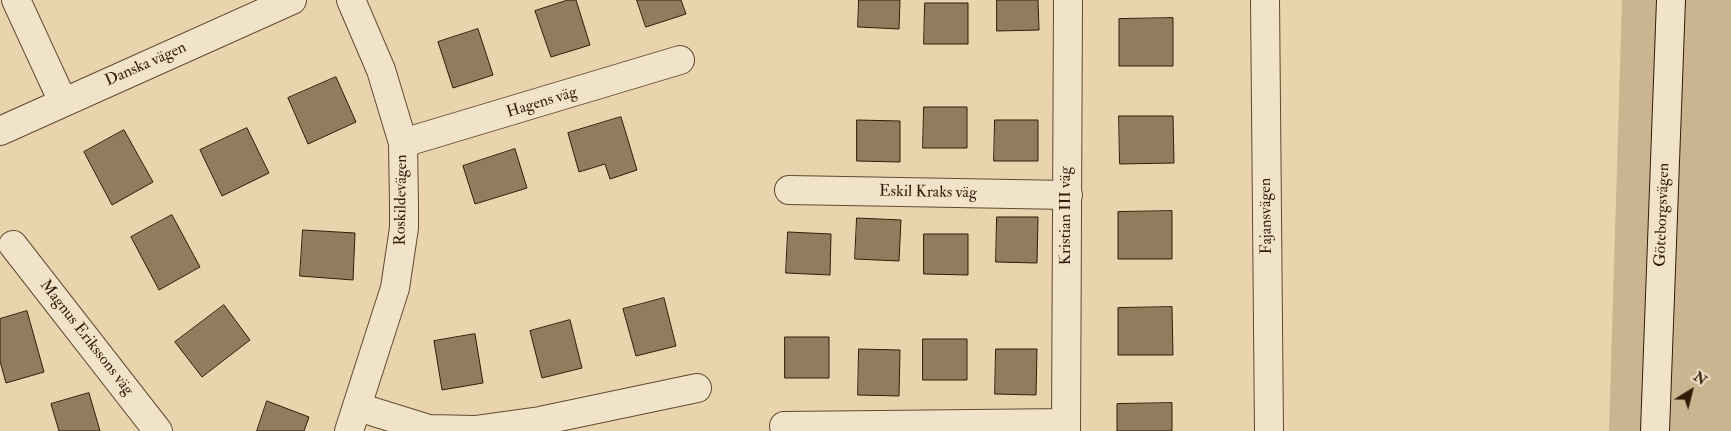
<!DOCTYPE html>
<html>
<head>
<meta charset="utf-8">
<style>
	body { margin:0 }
	#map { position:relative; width:1731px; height:431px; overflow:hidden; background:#ead4ad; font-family:"IM FELL Double Pica",serif }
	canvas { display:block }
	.north { position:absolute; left:1666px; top:366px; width:50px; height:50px; -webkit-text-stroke:4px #f1e3ca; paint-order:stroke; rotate:36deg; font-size:14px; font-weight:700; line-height:20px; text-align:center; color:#321c09 }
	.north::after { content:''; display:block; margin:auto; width:18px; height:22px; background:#321c09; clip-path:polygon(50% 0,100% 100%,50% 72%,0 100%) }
</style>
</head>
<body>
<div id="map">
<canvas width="1731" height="431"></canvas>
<div class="north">N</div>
</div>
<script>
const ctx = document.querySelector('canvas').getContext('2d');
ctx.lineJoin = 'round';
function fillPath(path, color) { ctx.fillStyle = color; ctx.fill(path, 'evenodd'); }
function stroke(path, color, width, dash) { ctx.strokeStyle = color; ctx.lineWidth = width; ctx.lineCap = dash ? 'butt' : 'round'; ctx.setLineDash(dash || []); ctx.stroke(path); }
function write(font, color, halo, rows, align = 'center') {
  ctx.font = font + ' "IM FELL Double Pica",serif'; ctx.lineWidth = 4; ctx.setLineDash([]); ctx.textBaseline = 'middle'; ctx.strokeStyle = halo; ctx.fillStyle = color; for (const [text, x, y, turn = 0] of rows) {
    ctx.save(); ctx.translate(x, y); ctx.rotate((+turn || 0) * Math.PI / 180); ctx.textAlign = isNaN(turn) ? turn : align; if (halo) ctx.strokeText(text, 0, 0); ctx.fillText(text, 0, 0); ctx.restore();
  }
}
const green = new Path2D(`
	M1622 0H1731V431H1609Z`);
const building = new Path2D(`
	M568 0H576L590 45 551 57 535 11Z
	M637 0H681L686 14 646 27Z
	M859 0H900L899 29 858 27Z
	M997 0H1038L1039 30 997 31Z
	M925 3H968V44H924Z
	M1173 18V66H1119V19Z
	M478 29 493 75 453 88 438 42Z
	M336 77 356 122 308 144 288 98Z
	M924 107H967V148H923Z
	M1119 116H1173L1174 163 1120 164Z
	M621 117 637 170 610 179 605 164 579 172 568 133Z
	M857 120 900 121V162L857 161Z
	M995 120H1038V161H994Z
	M247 128 269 173 222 196 200 150Z
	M124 130 153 182 112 205 84 152Z
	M515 149 527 188 475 204 463 166Z
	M1172 211V259H1118V212Z
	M172 215 200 267 159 290 131 237Z
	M997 217H1038L1037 263 996 262Z
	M857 218 901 220 899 261 855 259Z
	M303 230 355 233 353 280 300 276Z
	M788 232 831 234 830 275 786 273Z
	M924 234H968V275L924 274Z
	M664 298 676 346 636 356 623 309Z
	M224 305 250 340 202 377 175 342Z
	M1172 307 1173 355H1118V308Z
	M27 311 44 372 6 383 0 361V319Z
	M570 320 582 368 542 378 530 331Z
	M475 334 483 383 442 390 434 341Z
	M785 337H829V378H785Z
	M923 339H967V380H923Z
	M859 349 900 350 899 396 858 395Z
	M996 349H1037L1036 395 995 394Z
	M89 393 100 431H59L51 404Z
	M267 401 309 417 304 431H257Z
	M1172 403V431H1117V404Z`);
const street = new Path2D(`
	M16 0 63 102
	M1265 0 1269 431
	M0 131 292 0
	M403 143 680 60
	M789 190 1068 195
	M13 245 158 431
	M358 407 429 429 475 430 540 421 697 388
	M784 426 1066 423
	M349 431 395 288 404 228V204L403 143 381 70 351 0
	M1066 431 1068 0`);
const secondary = new Path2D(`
	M1655 431 1671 0`);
const streetNames = [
	["Danska vägen",146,65,-24],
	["Hagens väg",542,103,-17],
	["Eskil Kraks väg",928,193,1],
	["Roskildevägen",402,200,-89],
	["Göteborgsvägen",1663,215,-88],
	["Kristian III väg",1067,216,-90],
	["Fajansvägen",1267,216,-91],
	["Magnus Erikssons väg",86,338,52]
];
fillPath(green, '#cbb591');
fillPath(building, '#927c5e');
stroke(building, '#321c09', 1);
stroke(street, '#604a32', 30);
stroke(secondary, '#321c09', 30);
stroke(street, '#f1e3ca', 28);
stroke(secondary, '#f1e3ca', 28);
write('16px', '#321c09', '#f1e3ca', streetNames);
</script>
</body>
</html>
